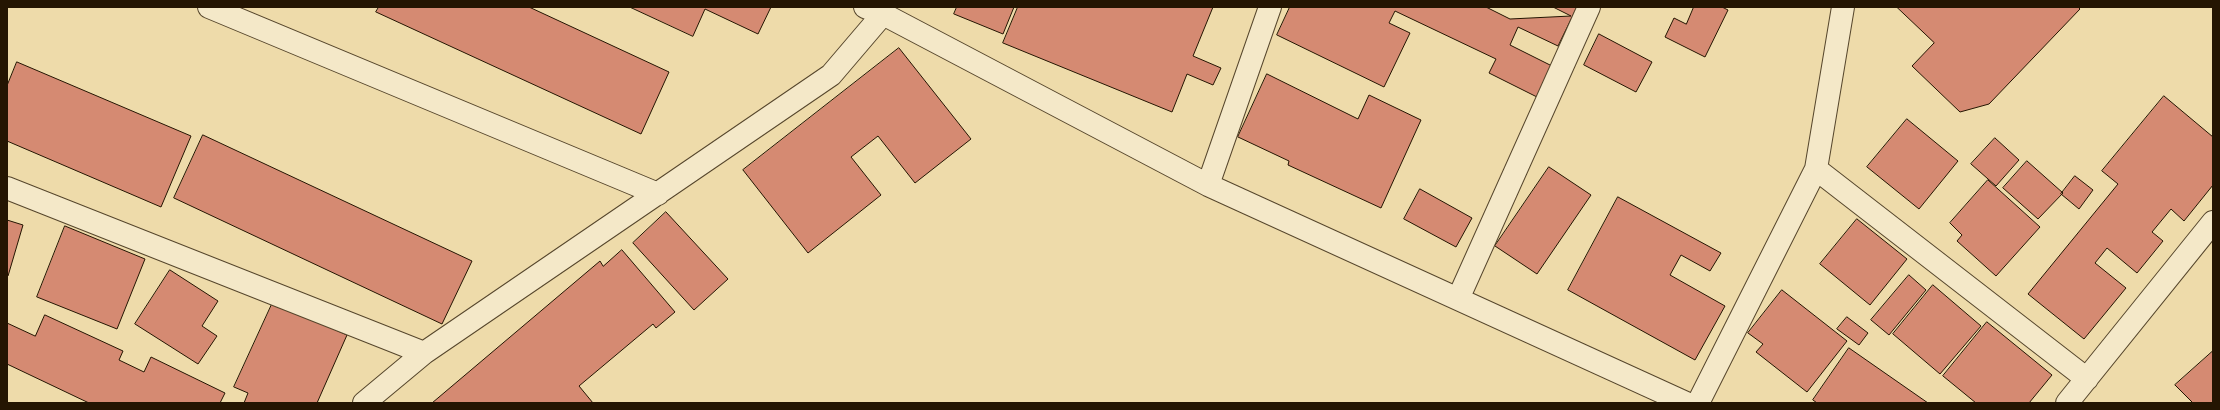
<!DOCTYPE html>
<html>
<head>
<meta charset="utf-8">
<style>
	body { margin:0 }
	#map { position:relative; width:2220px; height:410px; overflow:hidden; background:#eedbaa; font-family:"IM FELL Great Primer",serif }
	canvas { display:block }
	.frame { position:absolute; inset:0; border:8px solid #241502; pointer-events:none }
</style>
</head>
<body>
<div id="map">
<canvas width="2220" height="410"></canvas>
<div class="frame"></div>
</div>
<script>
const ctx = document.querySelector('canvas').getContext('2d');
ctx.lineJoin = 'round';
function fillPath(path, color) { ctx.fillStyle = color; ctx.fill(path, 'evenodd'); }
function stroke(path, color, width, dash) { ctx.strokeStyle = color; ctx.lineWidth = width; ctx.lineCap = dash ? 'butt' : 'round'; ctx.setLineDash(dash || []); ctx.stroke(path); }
const building = new Path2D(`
	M379 7H529L669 72 641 134 376 12Z
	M630 7H771L758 34 705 9 693 36Z
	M957 7H1014L1003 34 954 14Z
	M1018 7H1213L1193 56 1221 68 1213 85 1187 74 1172 112 1003 43Z
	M1290 7H1486L1510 19 1571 16 1553 7H1577L1558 46 1518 27 1510 45 1558 69 1543 100 1489 73 1496 59 1395 11 1389 23 1410 33 1384 87 1277 35Z
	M1694 7H1722L1728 10 1705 57 1665 37 1674 18 1686 24Z
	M1897 7H2078L2080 9 1989 104 1960 112 1912 66 1934 43Z
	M1599 34 1652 62 1636 92 1584 65Z
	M899 48 971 139 915 183 878 136 851 157 881 195 808 253 743 170Z
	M17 62 191 136 161 207 7 141V86Z
	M1267 74 1358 119 1369 95 1421 120 1381 208 1288 165 1289 161 1238 137Z
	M2164 96 2213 137V185L2184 221 2171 209 2152 232 2163 241 2137 273 2107 248 2095 263 2126 288 2084 339 2028 294 2118 184 2102 171Z
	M1907 119 1958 161 1919 209 1867 167Z
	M203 135 472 261 442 324 174 198Z
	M1995 138 2019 160 1996 186 1971 164Z
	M2027 161 2063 193 2038 219 2003 188Z
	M1549 167 1591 195 1537 274 1495 246Z
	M2075 176 2093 190 2079 209 2061 194Z
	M1988 180 2040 227 1996 276 1957 241 1962 235 1950 223Z
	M1420 189 1472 218 1456 247 1404 219Z
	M1618 197 1721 253 1710 271 1681 255 1670 275 1725 306 1695 360 1568 290Z
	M666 212 728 279 694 310 633 243Z
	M1857 219 1907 259 1870 305 1820 264Z
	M7 220 23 225 8 276H7Z
	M65 226 145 259 117 329 37 297Z
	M622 250 675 312 656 328 653 324 579 386 593 403H432L600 261 603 266Z
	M170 270 218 301 202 326 217 336 198 364 135 324Z
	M1909 275 1926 290 1889 335 1871 320Z
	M1933 285 1981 326 1940 374 1893 334Z
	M1782 290 1847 341 1807 392 1756 352 1763 344 1748 333Z
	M273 302 347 335 317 403H244L248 393 234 387Z
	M45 315 123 351 119 360 144 372 151 357 225 393 220 403H89L7 364V323L35 336Z
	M1847 317 1868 333 1859 345 1837 329Z
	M1987 322 2052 375 2029 403H1976L1943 376Z
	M1849 348 1928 403H1817L1813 400Z
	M2213 351V403H2193L2175 385Z`);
const minor = new Path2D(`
	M209 7 658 194
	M865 7 883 14 1208 185 1686 403
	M1816 169 2087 379
	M1208 185 1270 7
	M7 188 424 353
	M1458 299 1589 7
	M364 403 424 353 831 75 883 14
	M1698 403 1816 169 1843 7
	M2067 403 2213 222`);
fillPath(building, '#d58a72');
stroke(building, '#241502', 1);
stroke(minor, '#56462c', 24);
stroke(minor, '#f4e8c8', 22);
</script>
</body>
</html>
